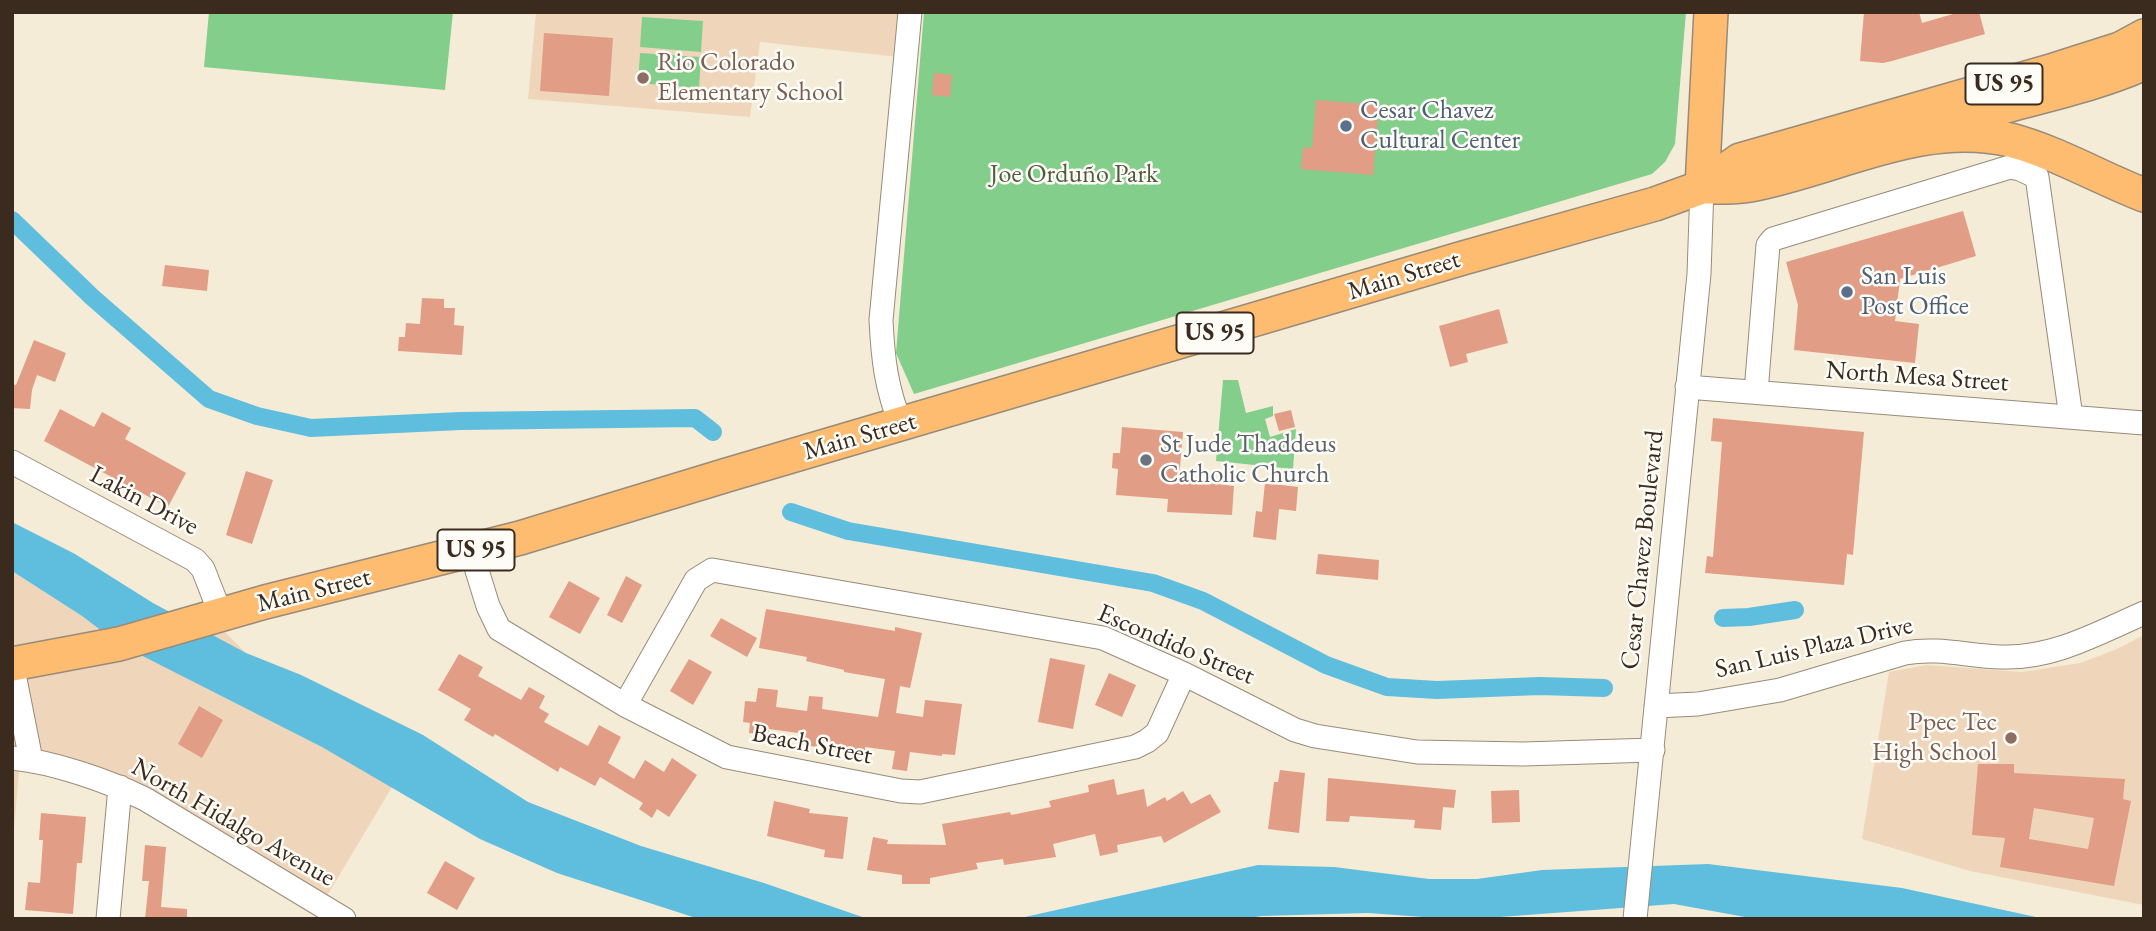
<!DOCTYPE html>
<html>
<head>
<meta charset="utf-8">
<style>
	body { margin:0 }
	#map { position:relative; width:2156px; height:931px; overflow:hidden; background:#f4ecd7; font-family:"EB Garamond",serif }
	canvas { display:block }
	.frame { position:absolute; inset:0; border:14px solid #3b2a1e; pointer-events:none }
</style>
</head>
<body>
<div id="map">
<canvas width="2156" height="931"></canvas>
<div class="frame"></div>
</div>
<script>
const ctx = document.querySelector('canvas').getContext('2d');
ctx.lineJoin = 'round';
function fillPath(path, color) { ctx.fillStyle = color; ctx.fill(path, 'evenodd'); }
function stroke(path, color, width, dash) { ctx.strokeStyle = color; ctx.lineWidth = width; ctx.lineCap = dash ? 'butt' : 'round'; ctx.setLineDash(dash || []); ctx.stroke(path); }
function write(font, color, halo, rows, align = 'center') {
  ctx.font = font + ' "EB Garamond",serif'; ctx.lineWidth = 5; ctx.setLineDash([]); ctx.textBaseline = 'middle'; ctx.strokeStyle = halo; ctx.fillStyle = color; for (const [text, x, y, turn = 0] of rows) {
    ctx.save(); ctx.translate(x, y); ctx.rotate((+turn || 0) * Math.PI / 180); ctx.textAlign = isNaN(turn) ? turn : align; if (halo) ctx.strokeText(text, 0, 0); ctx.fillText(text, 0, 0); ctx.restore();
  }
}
const built = new Path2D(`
	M536 12H902L899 57 760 42 750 117 528 99Z
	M12 571 82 616 119 644 211 618 246 653 301 675 423 735 321 906 145 799 20 759 12 854Z
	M2144 635V905L1970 871 1862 839 1889 672 1927 665 2022 672 2080 663 2117 649Z`);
const green = new Path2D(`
	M209 12H453L445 90 204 67Z
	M924 12H1686L1675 144 1665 162 1652 174 914 394 896 353Z
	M642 17 703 21 701 52 640 47Z
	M640 53 701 57 699 88 638 83Z
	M1223 380H1238L1246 413 1273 406V416L1265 419 1270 437 1296 429 1293 469 1216 461Z`);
const water = new Path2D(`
	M12 522 75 554 153 603 246 653 301 675 423 735 528 802 641 846 764 883 868 919H699L557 873 480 839 322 747 119 644 82 616 12 571Z
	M1708 864 1902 888 2045 919H1756L1674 904 1500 917H1423L1368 913 1261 916 1244 919H1016L1258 865 1334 867 1429 879H1477L1542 870Z`);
const canal = new Path2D(`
	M12 220 92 297 209 399 257 416 311 428 461 421 695 418 713 432
	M791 512 848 531 1153 583 1203 601 1326 665 1387 687 1437 690 1540 686 1604 688
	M1723 618 1749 617 1795 610`);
const building = new Path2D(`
	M1864 12H1919L1922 23 1960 12H1979L1985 34 1892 61 1883 63 1860 61Z
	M544 33 613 38 609 96 540 91Z
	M934 73 952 75 950 97 932 95Z
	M1316 100 1379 105 1373 175 1301 169 1303 147 1312 148Z
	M1963 211 1976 256 1900 279 1895 321 1919 324 1915 363 1794 350 1798 305 1786 262Z
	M165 265 209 270 207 291 162 286Z
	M422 298 444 299V308H455L454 325 464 326 462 355 398 351 399 337H405L406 323 420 324Z
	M1499 309 1508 343 1466 354 1468 362 1450 367 1439 326Z
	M34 340 66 353 55 382 37 375 32 390 30 409 12 408V384L16 385Z
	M60 409 94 427 102 412 131 428 125 439 186 473 168 507 44 441Z
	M1291 410 1295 427 1279 431 1274 414Z
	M1713 418 1864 432 1853 555 1847 554 1844 585 1705 573 1707 556 1713 557 1722 442 1711 441Z
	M1122 427 1183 432 1179 479 1234 486 1232 515 1167 512 1168 499 1116 495 1118 469 1112 468 1113 453H1120Z
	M246 471 273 480 252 544 226 535Z
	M1265 483 1298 487 1296 511 1279 509 1276 540 1253 537 1256 511 1262 512Z
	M1318 554 1379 560 1378 580 1316 574Z
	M626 576 642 585 622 623 607 615Z
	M569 581 600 598 580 634 549 617Z
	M766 609 895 631V627L922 633 910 688 900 686 896 713 923 717 925 700 962 704 955 755 942 754V756L910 752 907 771 892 769 895 751 865 747V752L818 745 817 747 803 745 805 734 769 729 768 735 749 733 750 723 743 722 745 701 756 702 758 688 778 690 776 707 807 711 809 696 823 697 822 709 878 717 885 679 844 672V670L806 661 807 657 759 648Z
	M721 618 757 638 747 657 710 636Z
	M459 654 483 667 478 676 521 700 529 687 545 696 539 708 549 714 544 722 588 746 599 725 621 737 608 763 634 779 645 760 664 772 672 758 697 775 669 817 657 809 652 818 639 809 643 803 600 777 595 786 560 767 558 772 495 734 493 737 464 720 471 709 438 690Z
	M1050 658 1085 665 1073 729 1038 722Z
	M689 659 712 672 693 705 670 691Z
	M1109 673 1136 685 1122 717 1095 705Z
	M199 706 223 720 202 758 178 744Z
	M1978 764H2014V773L2125 779 2123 799 2131 801 2114 886 2000 867 2005 838 1972 835ZM2034 808 2094 818 2088 849 2029 839Z
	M1280 770 1305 773 1299 833 1268 829 1274 782H1278Z
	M1328 778 1456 790 1454 808 1443 807 1441 830 1414 828 1415 820 1350 816 1349 822 1326 821Z
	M1114 779 1117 795 1144 789 1147 807 1165 797 1167 801 1183 791 1191 804 1210 794 1221 812 1164 843 1161 836 1117 845 1118 852 1100 856 1095 834 1053 844 1056 857 1004 865 1003 859 976 863 978 869 930 878V884H902V875L867 870 873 837 888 840 887 844 946 845 942 824 1010 812 1011 815 1051 807 1049 801 1089 792 1088 785Z
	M1519 790 1520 822 1492 823 1491 791Z
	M774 801 810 809 809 813 848 817 843 859 824 857 825 850 767 836Z
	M41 813 86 817 82 863H77L73 914 25 910 28 882 40 883 43 840H39Z
	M145 845 166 847 161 907 187 909V919H145L149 881H142Z
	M445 861 475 878 457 910 427 893Z`);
const minor = new Path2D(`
	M1687 387 2144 423
	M1756 392 1768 245 1773 239 2010 167 2020 169 2037 177 2071 417
	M901 425C886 387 883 360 881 320L910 12
	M12 462 195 560 203 569 221 615
	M471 551 488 606 499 629 625 705 727 757 901 791 920 792 1135 747 1147 741 1157 733 1184 674
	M12 664 31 760
	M625 705 696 580 712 570 1103 638 1184 674 1295 730 1315 736 1417 752 1523 754 1653 750
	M1656 706 1698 704 1780 690 1905 653C1938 647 1968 656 2001 657 2053 659 2098 633 2144 613
	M12 758C54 762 108 781 145 799L344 919
	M108 919 120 787
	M1635 919 1699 274 1702 187`);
const major = new Path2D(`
	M1934 132C2003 104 2076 96 2144 66`);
const highway = new Path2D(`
	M1702 187C1717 187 1734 188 1750 185 1836 169 1921 119 2010 140 2056 152 2100 178 2144 195
	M1702 187 1711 12
	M12 664 119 644 265 602 520 538 727 475 1463 258 1655 204 1702 187 1740 160 2054 70 2120 49 2144 36`);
const markers = [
	[643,78,7,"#8d6e63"],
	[1346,126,7,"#5c6f8a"],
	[1847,292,7,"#5c6f8a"],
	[1146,460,7,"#6b7280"],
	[2011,738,7,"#8d6e63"]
];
const shields = [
	[2004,84,77],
	[1215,333,77],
	[476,550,77]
];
const shieldNames = [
	["US 95",2004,84],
	["US 95",1215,333],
	["US 95",476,550]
];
const educationNames = [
	["Rio Colorado",657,63],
	["Elementary School",657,93],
	["Ppec Tec",1997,723,"right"],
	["High School",1997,753,"right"]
];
const serviceNames = [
	["Cesar Chavez",1360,111],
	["Cultural Center",1360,141],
	["San Luis",1861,277],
	["Post Office",1861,307]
];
const parkNames = [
	["Joe Orduño Park",1074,175]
];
const streetNames = [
	["Main Street",1404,276,-17],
	["North Mesa Street",1917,377,4],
	["Main Street",860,437,-16],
	["Lakin Drive",144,501,28],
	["Cesar Chavez Boulevard",1643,550,-84],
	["Main Street",314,591,-14],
	["Escondido Street",1176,645,23],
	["San Luis Plaza Drive",1814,648,-13],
	["Beach Street",812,745,11],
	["North Hidalgo Avenue",233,823,30]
];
const worshipNames = [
	["St Jude Thaddeus",1160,445],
	["Catholic Church",1160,475]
];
fillPath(built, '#efd6bb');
fillPath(green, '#83ce8b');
fillPath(water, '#5fbdde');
stroke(canal, '#5fbdde', 18);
fillPath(building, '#e19d85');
stroke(minor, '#988b7a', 25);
stroke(major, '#988b7a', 31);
stroke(highway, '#988b7a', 36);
stroke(minor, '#fff', 23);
stroke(major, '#febc70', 28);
stroke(highway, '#febc70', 33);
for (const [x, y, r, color] of markers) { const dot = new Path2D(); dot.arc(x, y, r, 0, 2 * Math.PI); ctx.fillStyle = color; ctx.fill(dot); stroke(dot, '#fdfcf7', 2.5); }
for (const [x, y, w] of shields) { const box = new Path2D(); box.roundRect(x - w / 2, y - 20.5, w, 41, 5); ctx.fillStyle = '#fdfcf7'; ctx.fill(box); stroke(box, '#3b2a1e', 2); }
write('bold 24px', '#3b2a1e', null, shieldNames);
write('26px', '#785e54', '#fdfcf7', educationNames, 'left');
write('26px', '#4e5e75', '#fdfcf7', serviceNames, 'left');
write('26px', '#515b3f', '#fdfcf7', parkNames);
write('26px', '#3b2a1e', '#fdfcf7', streetNames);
write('26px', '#5b616d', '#fdfcf7', worshipNames, 'left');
</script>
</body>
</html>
